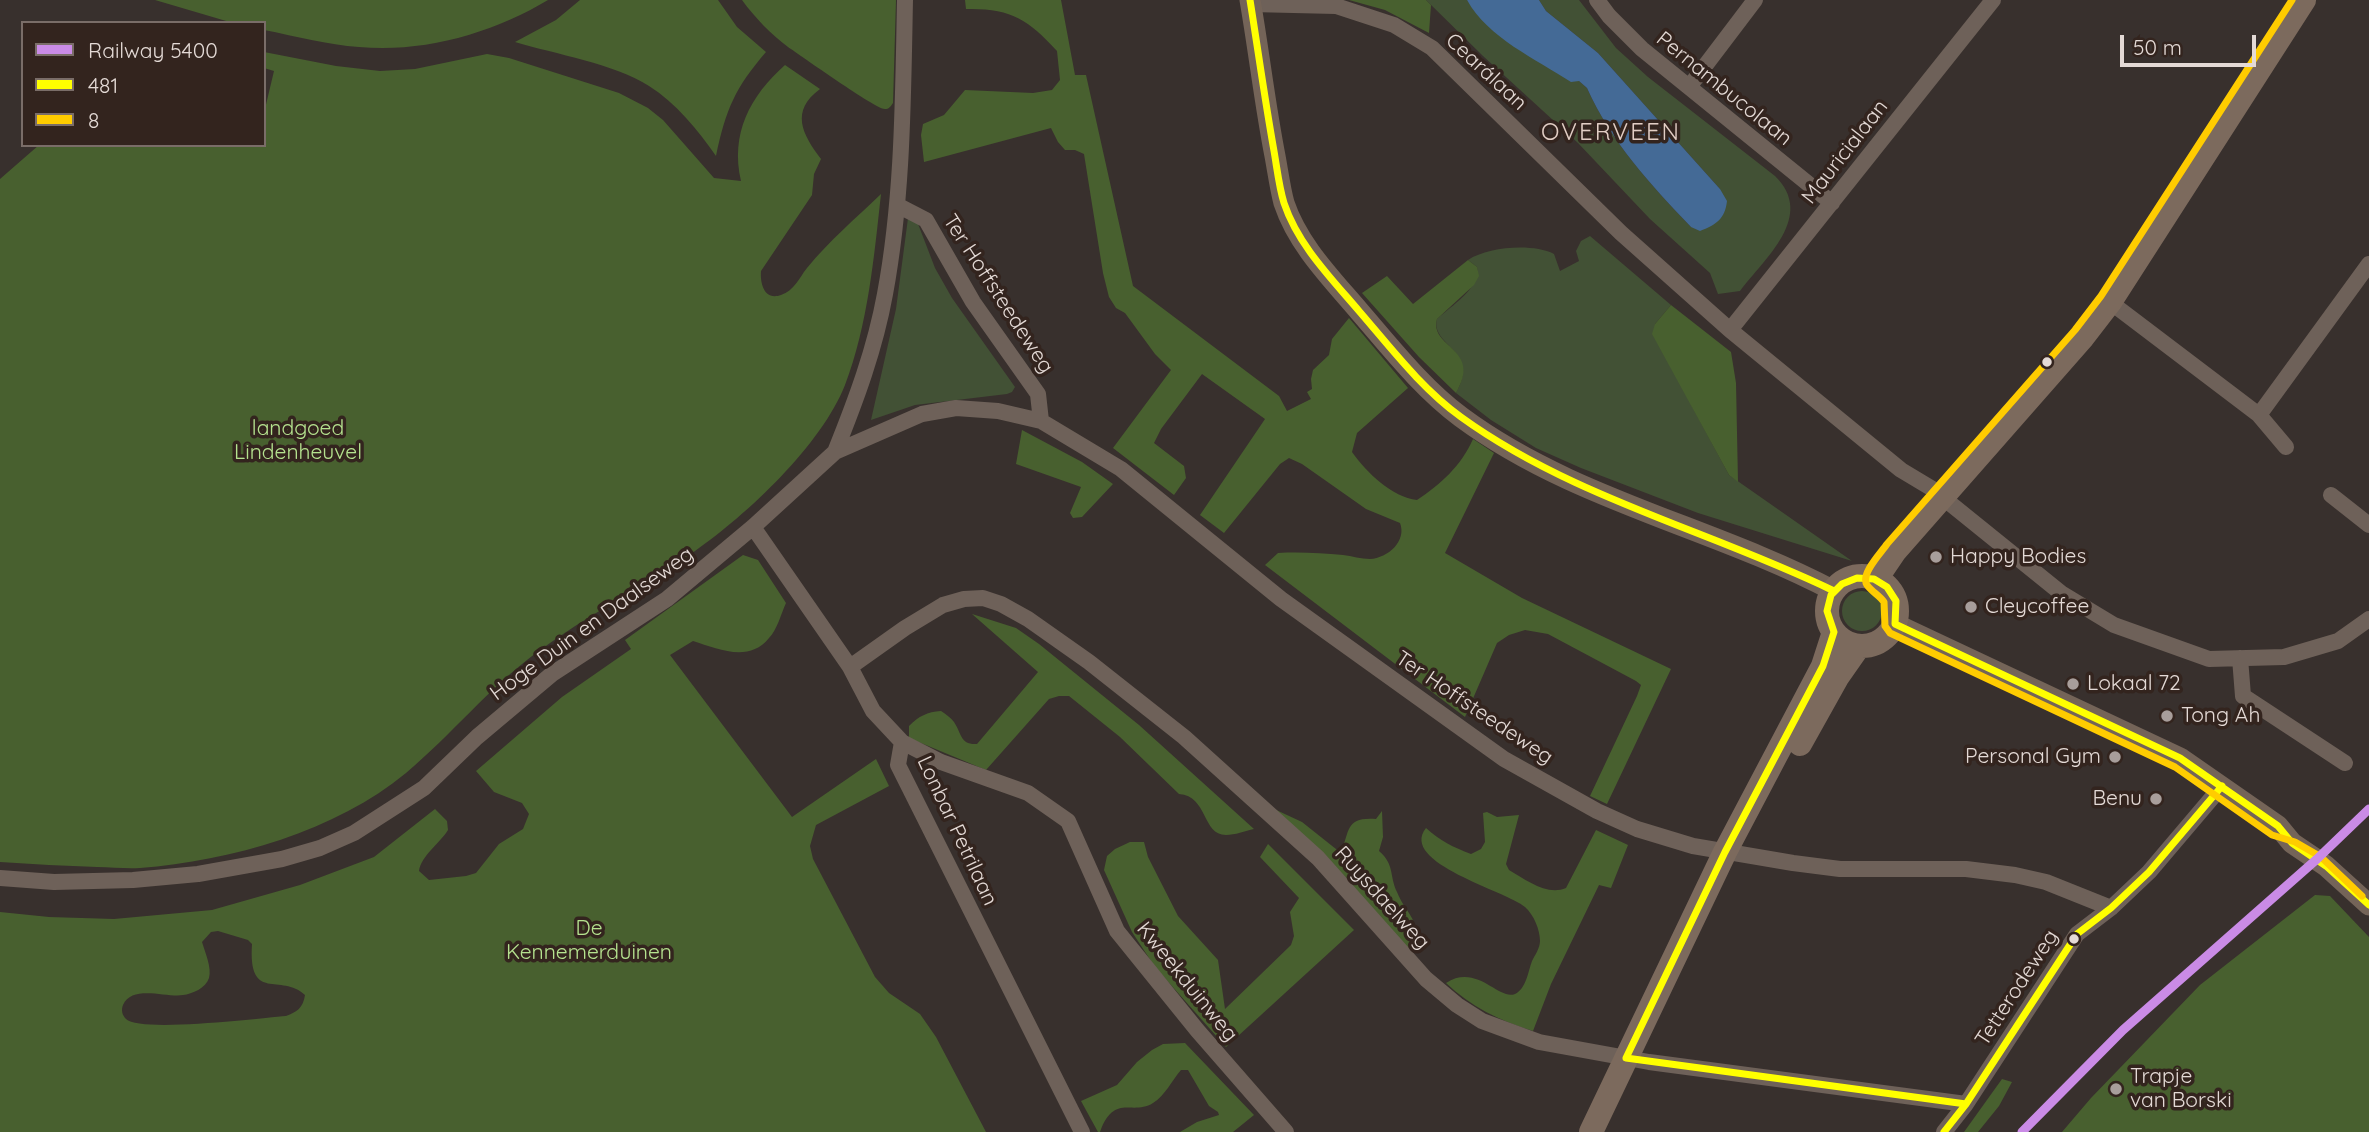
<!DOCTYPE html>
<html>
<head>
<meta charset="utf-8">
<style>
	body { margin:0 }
	#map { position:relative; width:2369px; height:1132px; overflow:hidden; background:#38302d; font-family:Quicksand,sans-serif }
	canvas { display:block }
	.legend { position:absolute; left:21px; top:21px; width:245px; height:126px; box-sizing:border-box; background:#33241e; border:2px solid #7a6d68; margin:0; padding:9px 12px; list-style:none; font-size:21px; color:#e4dad6 }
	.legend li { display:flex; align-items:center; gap:14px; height:35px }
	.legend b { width:35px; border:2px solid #7a6d68 }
	.scale { position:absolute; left:2120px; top:35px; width:136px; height:32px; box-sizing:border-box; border:4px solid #e4dad6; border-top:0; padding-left:9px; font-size:21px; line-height:24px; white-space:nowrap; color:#e4dad6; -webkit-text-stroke:5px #33241e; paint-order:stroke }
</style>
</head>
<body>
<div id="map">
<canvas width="2369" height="1132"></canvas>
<ul class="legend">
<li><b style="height:9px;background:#ca8be6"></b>Railway 5400</li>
<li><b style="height:9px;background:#ff0"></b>481</li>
<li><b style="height:9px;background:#fc0"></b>8</li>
</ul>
<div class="scale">50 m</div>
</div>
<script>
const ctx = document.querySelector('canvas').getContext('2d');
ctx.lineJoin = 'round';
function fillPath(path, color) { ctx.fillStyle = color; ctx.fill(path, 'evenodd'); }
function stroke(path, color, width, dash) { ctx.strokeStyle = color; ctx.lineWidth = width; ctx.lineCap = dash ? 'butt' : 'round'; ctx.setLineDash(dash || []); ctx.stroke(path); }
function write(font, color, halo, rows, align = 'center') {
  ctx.font = font + ' Quicksand,sans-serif'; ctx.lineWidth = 7; ctx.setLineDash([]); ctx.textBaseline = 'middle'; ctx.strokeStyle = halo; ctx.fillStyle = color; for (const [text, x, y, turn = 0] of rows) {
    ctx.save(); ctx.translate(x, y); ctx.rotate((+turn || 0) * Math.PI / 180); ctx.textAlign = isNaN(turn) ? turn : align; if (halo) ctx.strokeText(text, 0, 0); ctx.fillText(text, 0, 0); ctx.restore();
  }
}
const green = new Path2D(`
	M1426 0H1467L1486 23 1502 37 1579 81 1587 88C1611 142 1651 185 1691 227L1720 189 1598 53 1546 11 1539 0H1579L1616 48 1648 77 1775 176C1816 216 1765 258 1740 291L1718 294 1710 273 1650 219 1578 143 1483 56Z
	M910 203 935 268 952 298 1015 387 1012 392 1007 394 915 405 871 420 896 309Z
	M1590 236 1671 305 1655 324 1693 408 1729 475 1852 561 1698 513 1581 468 1536 448 1491 420 1456 393C1481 350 1430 346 1437 319 1451 306 1481 288 1477 267L1468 260C1488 247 1532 243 1554 254L1560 271 1579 261 1576 251 1581 241Z
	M1842 611a20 20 0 1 1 40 0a20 20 0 1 1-40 0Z`);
const forest = new Path2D(`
	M155 0H548C493 33 424 53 359 47 328 45 295 36 264 30V23H233Z
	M580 0H718L737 27 766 52C735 88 726 109 716 156 698 130 676 103 649 86 615 64 555 54 515 42L556 20Z
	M742 0H896L893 103C890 107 889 109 885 109 877 110 800 55 788 47 771 34 755 18 742 0Z
	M965 0H1061L1075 75H1086L1133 286 1279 396 1287 411 1311 399 1307 392 1312 389 1311 379 1313 370 1329 355 1332 339 1349 318 1408 388 1357 433 1352 452C1367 473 1392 497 1417 500 1441 484 1461 466 1473 439L1494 453 1445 553 1522 598 1671 669 1607 804 1590 796 1637 696 1641 685 1636 681 1548 634 1525 630 1509 635 1497 643 1465 717 1265 565 1278 553C1300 552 1321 553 1343 555 1352 556 1361 559 1370 559 1388 558 1407 541 1400 523L1366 509 1302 464 1289 458 1280 464 1224 533 1200 515 1265 419 1202 374 1161 429 1154 443 1184 466 1186 478 1174 495 1113 448 1171 370 1155 354 1125 313 1116 308 1109 297 1103 273 1084 154 1075 150H1065L1058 142 1051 128 924 162 921 135 923 124 944 115 965 90 1033 93 1052 90 1060 80 1057 51C1028 19 1010 8 966 9Z
	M1349 0H1426L1431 5 1429 33 1385 10Z
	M264 52 336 66 380 71 415 69 487 54 509 58 619 93 648 108 663 120 714 178 741 181C730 134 750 96 785 65L820 89C790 111 802 134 821 159L814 174 812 195 761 271C760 283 764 301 781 295 794 291 799 278 807 268 829 241 856 218 881 194 874 257 868 325 845 385 822 444 747 515 695 551 644 587 587 615 536 653 489 688 451 735 406 773 336 831 231 861 140 868 126 869 112 867 97 867 65 866 33 864 0 862V179L39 145H264V113L274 71 264 68Z
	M1468 260 1477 267 1479 276 1474 285 1437 319C1429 348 1483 348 1456 393L1419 357 1362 293 1387 276 1413 304Z
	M1671 305 1731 352 1736 383 1738 482 1729 475 1652 334 1655 324Z
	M1022 430 1082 462 1113 484 1082 517 1073 518 1070 513 1081 487 1016 464Z
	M743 555 758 560 786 603C781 614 777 630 769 638 749 663 718 649 693 641L670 655 792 817 876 759 889 786 816 825 810 846 813 859 875 977 889 993 920 1014 936 1037 986 1132H0V912L49 917 114 919 212 910 300 885 374 857 435 809 447 821 448 830C440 843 421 856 419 871L429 880 466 876 476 873 499 844 523 829 529 814 522 803 494 792 476 771 562 697 631 649 625 640ZM218 931 248 940 252 944C248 1004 281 972 305 995 303 1008 297 1012 286 1016 261 1018 140 1033 126 1019 122 1015 121 1010 123 1005 132 984 167 998 183 995 192 994 206 988 209 978 212 968 205 952 202 942L211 932Z
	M972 614 1016 628 1039 644 1139 725 1254 829C1245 831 1235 835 1226 835 1202 835 1208 796 1179 794L1120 737 1069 696H1059L1049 699 986 770 909 738V726C919 716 927 712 941 711 946 714 951 718 954 722 962 734 960 745 977 744L1038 672Z
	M1259 802 1302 822 1341 853C1350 829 1346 817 1376 819L1382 811 1383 837 1379 851C1395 865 1389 875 1397 892 1405 912 1416 915 1417 939L1410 950Z
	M1487 812 1497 817 1519 815 1506 864 1509 870C1526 880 1547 896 1566 888L1596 830 1628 845 1611 888 1599 885 1551 984 1533 1031C1500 1021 1470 1006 1446 983 1477 963 1499 1001 1515 994 1526 989 1528 972 1532 961 1535 955 1540 948 1540 941 1540 930 1534 915 1525 907 1507 891 1398 863 1426 828 1440 841 1453 847 1471 854L1481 849 1485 842 1483 813Z
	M1130 842H1144L1148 857 1178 916 1218 960 1225 1009 1291 945 1294 936 1290 912 1299 898 1260 857 1268 844 1354 930 1226 1047 1155 967 1132 932 1104 870 1107 856 1115 849Z
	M2315 895 2330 896 2369 937V1132H2062L2091 1098 2200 985Z
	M1185 1043 1254 1115 1233 1132H1180L1197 1122 1219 1115 1218 1112 1209 1106 1188 1070H1181C1172 1080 1165 1096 1153 1103 1133 1116 1114 1093 1100 1132H1098L1081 1101 1117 1085 1137 1062 1152 1050 1163 1044Z
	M2002 1079 2012 1082 1999 1106 1978 1132H1964Z`);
const water = new Path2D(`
	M1467 0H1539L1546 11 1598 53 1720 189 1727 201C1725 219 1716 225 1700 231L1691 227C1651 185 1611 142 1587 88L1579 81 1571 82C1536 59 1488 38 1467 0Z`);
const street = new Path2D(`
	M1597 0 1609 16 1642 49 1832 203
	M1251 4 1336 6 1394 25 1432 48 1621 233 1730 330 1901 470 1931 488 2061 593 2114 625 2209 659 2284 657 2338 641 2369 619
	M1689 87 1755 0
	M897 205 926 220 973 302 1038 394 1041 421
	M2110 302 2259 415 2286 447
	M1730 330 1993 0
	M2259 415 2369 264
	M835 452C856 400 875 349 885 294 903 197 903 98 905 0
	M2331 495 2369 525
	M753 527 850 667 873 711 902 742 941 762 1028 793 1068 821 1117 931 1197 1030 1286 1132
	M2240 658 2243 696 2345 763
	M850 667 905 628 943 605 964 599 983 598 1001 604 1028 619 1089 662 1184 737 1318 858 1426 979 1457 1005 1482 1021 1539 1042 1649 1062 1966 1104
	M902 742 898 765 1082 1132
	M0 878 54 882 133 880 198 874 282 859 320 848 354 833 424 788 477 737 552 674 667 599 753 527 835 452 922 414 956 408 998 411 1041 421 1121 469 1281 599 1504 759 1597 811 1637 829 1693 846 1793 863 1840 869H1966L2015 875 2046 882 2111 908
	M1944 1132 1966 1104 2077 934 2111 908 2149 872 2222 786`);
const secondary = new Path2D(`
	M1250 0C1259 52 1265 105 1275 156 1278 172 1280 188 1284 203 1298 245 1331 278 1359 311 1391 348 1422 388 1461 417 1573 500 1713 527 1834 591
	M1895 624 2180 758 2278 826 2292 843 2326 866 2369 905`);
const primary = new Path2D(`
	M1827 611a35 35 0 1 1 70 0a35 35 0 1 1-70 0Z
	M1876 579 1895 551 2083 337 2110 302 2304 0
	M1800 744 1838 676 1859 646
	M1591 1132 1725 852 1823 666 1834 632`);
const bus1 = new Path2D(`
	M1250 0C1258 50 1265 101 1274 151 1277 168 1279 187 1284 203 1298 245 1331 278 1359 311 1391 348 1421 388 1461 417 1573 498 1711 531 1834 591
	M1966 1104 1626 1058 1725 852 1823 666 1834 632 1827 611 1831 595 1842 584 1857 578 1874 579 1887 587 1896 601 1895 624 2180 758 2278 826 2292 843 2326 866 2369 905
	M1944 1132 1966 1104 2077 934 2111 908 2149 872 2222 786`);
const bus2 = new Path2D(`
	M2292 0 2101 296 2075 330 1887 544C1881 553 1860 574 1867 585 1872 592 1879 595 1884 602L1885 626 1890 633 2175 767 2272 835 2295 842 2321 857 2362 896`);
const rail1 = new Path2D(`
	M2022 1132 2123 1030 2317 859 2369 809`);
const markers = [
	[2047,362,6,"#e4dad6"],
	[1936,557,7,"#a89e9b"],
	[1971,607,7,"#a89e9b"],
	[2073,684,7,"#a89e9b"],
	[2167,716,7,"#a89e9b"],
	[2115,757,7,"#a89e9b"],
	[2156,799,7,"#a89e9b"],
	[2074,939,6,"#e4dad6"],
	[2116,1089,7,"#a89e9b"]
];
const streetNames = [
	["Cearálaan",1486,72,43],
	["Pernambucolaan",1724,89,39],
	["Mauricialaan",1845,152,-52],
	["Ter Hoffsteedeweg",998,294,57],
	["Hoge Duin en Daalseweg",592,624,-36],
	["Ter Hoffsteedeweg",1474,708,34],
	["Lonbar Petrilaan",957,831,65],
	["Ruysdaelweg",1382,898,48],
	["Kweekduinweg",1187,982,51],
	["Tetterodeweg",2017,988,-57]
];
const parkNames = [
	["landgoed",298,429],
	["Lindenheuvel",298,453],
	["De",589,929],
	["Kennemerduinen",589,953]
];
const poiNames = [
	["Happy Bodies",1950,557],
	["Cleycoffee",1985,607],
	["Lokaal 72",2087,684],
	["Tong Ah",2181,716],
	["Personal Gym",2101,757,"right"],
	["Benu",2142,799,"right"],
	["Trapje",2130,1077],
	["van Borski",2130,1101]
];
const quarterNames = [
	["OVERVEEN",1611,133]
];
fillPath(green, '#425135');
fillPath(forest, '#48602f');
fillPath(water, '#446a96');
stroke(street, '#6e6159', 16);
stroke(secondary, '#746458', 21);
stroke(primary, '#7c6a5d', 24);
stroke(bus1, '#ff0', 7);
stroke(bus2, '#fc0', 7);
stroke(rail1, '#ca8be6', 9);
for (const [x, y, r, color] of markers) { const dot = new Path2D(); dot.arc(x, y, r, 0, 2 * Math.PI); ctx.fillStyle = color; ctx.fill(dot); stroke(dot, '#33241e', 2.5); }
write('21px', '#e4dad6', '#33241e', streetNames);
write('21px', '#b5e38f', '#33241e', parkNames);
write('21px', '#e4dad6', '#33241e', poiNames, 'left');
ctx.letterSpacing = '2px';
write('24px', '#e2cec5', '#33241e', quarterNames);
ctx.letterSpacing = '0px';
</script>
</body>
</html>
